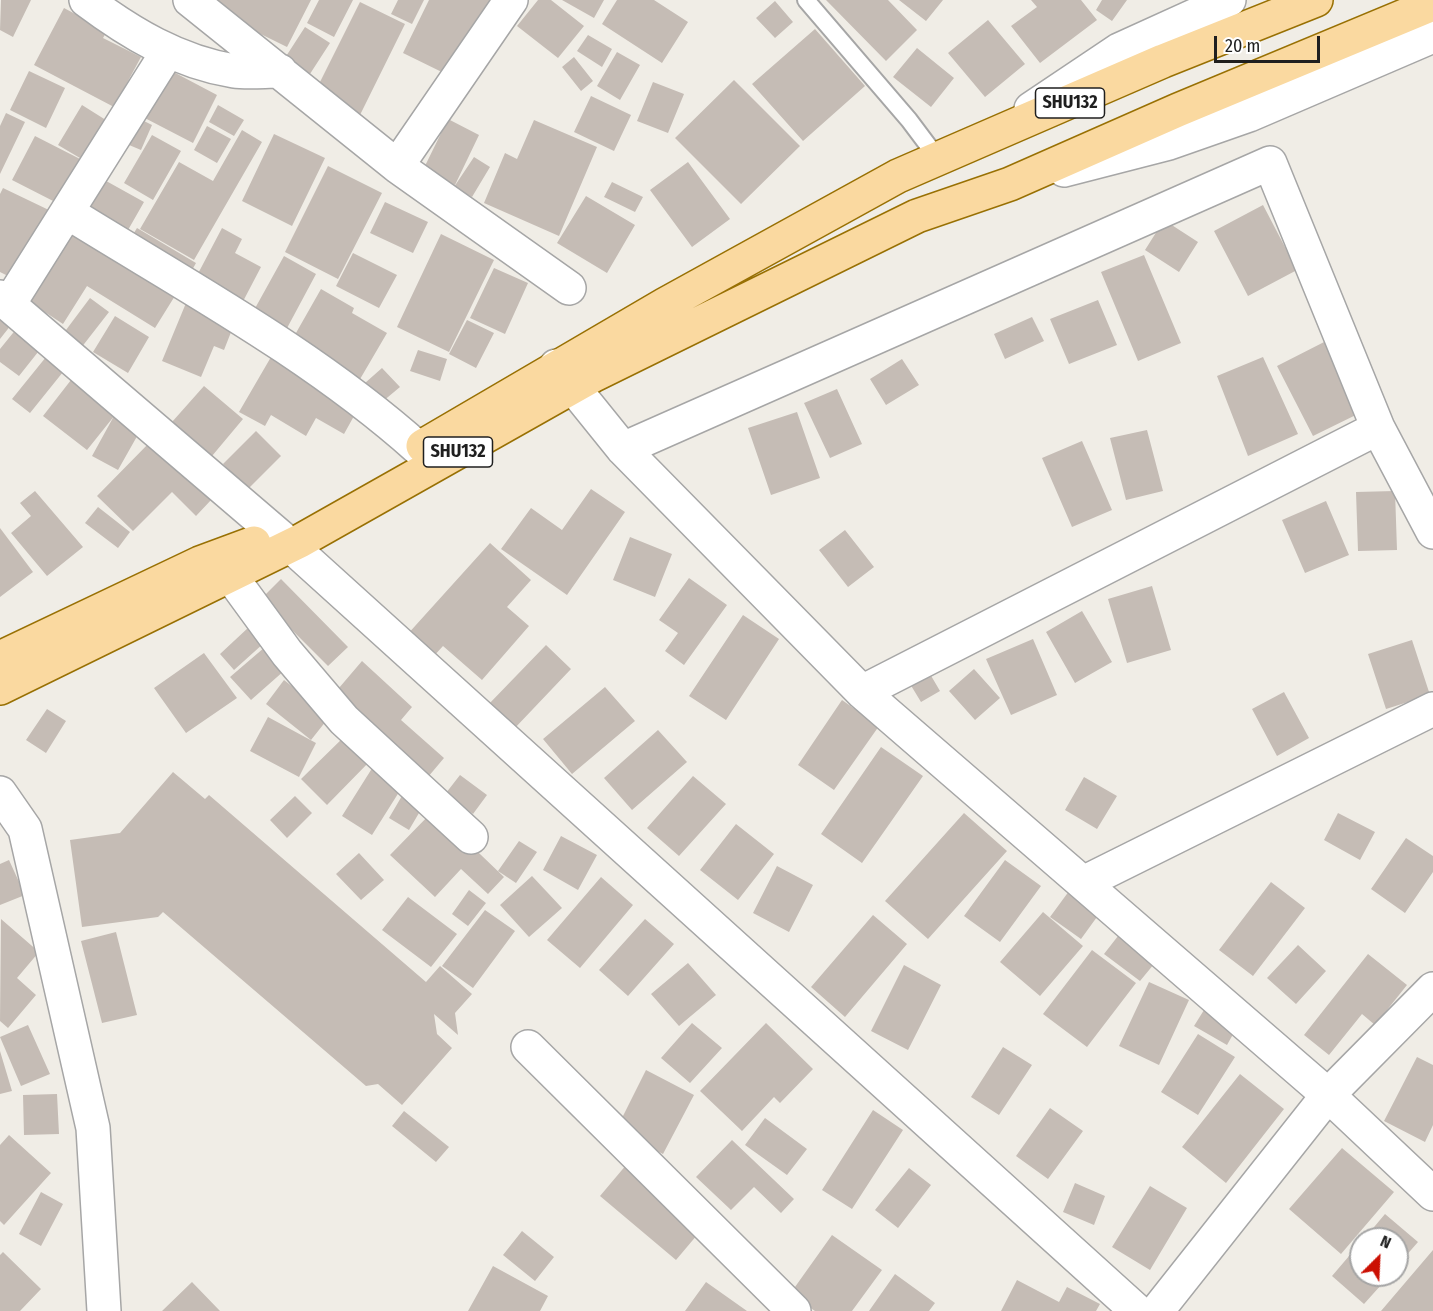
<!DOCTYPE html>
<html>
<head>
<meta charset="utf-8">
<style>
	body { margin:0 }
	#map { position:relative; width:1433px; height:1311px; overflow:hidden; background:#f0ede6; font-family:"Fira Sans Condensed",sans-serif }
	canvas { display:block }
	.north { position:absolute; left:1349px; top:1227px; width:60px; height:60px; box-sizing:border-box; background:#fff; border:2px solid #a5a5a5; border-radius:50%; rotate:24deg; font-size:16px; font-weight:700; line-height:24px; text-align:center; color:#1f1f1f }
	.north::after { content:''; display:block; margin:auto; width:21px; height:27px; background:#cb1003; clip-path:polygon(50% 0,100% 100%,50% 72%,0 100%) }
	.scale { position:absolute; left:1214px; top:36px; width:106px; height:27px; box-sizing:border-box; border:3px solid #1f1f1f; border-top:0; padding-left:8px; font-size:18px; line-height:21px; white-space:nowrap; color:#1f1f1f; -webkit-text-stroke:4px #fff; paint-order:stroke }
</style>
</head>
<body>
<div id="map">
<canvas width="1433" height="1311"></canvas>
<div class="north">N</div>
<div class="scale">20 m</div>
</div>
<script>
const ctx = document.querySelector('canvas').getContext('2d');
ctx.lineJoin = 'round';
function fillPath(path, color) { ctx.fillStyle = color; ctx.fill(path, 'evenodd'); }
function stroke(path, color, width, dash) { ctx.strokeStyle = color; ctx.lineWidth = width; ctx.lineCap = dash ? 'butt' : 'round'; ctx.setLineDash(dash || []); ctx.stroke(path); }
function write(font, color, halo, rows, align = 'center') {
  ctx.font = font + ' "Fira Sans Condensed",sans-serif'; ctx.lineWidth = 4.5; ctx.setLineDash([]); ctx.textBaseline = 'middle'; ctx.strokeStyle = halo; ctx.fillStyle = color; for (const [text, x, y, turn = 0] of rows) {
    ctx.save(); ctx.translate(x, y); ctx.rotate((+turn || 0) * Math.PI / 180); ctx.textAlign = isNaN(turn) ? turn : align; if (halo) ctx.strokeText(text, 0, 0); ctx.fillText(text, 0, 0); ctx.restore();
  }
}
const building = new Path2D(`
	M1 0H31L13 37 0 30Z
	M212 0H311L287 47 208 8Z
	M319 0H353L334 37 307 23Z
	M398 0H424L412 24 391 14Z
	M429 0H490L452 77 403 53Z
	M538 0H551L584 26 558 58 517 26Z
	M562 0H604L594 18Z
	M617 0H654L688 22 662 63 602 24Z
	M826 0H888L917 30 886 61Z
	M899 0H943L926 21Z
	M1031 0H1081L1097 20 1040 63 1011 26 1037 7Z
	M1102 0H1127L1112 21 1096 10Z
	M775 1 793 22 775 38 756 18Z
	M360 2 405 24 360 115 315 92Z
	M64 8 107 31 103 38 141 57 114 107 34 65Z
	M988 20 1025 64 985 97 948 53Z
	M305 27 330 43 308 77 283 61Z
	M815 29 865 86 803 141 752 84Z
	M588 35 612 49 602 67 577 51Z
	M917 48 954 78 931 107 893 77Z
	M617 52 640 65 620 100 597 86Z
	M574 57 593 81 581 91 562 67Z
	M164 67 217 95 193 143 139 115Z
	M29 71 65 88 46 128 10 110Z
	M734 80 800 146 741 204 675 138Z
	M653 82 684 94 668 133 637 121Z
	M591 96 631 115 614 151 574 132Z
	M82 105 109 122 85 161 58 145Z
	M218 105 244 120 234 136 209 122Z
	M6 113 25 122 0 174V126Z
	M134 116 152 125 141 150 122 142Z
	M448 119 479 135 455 185 423 170Z
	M534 120 597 147 559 236 484 203 505 153 517 159Z
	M207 126 231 139 217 163 194 150Z
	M242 130 262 142 194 260 140 229 179 162 213 181Z
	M274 134 325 158 292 226 242 201Z
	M152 135 181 151 153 200 124 183Z
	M35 136 82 160 59 204 12 180Z
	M474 157 490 167 472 197 454 187Z
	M688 162 730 219 692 247 650 190Z
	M328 166 382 193 338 279 285 252Z
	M99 177 144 202 124 237 79 212Z
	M612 182 643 197 635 212 604 197Z
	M3 188 53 212 18 281 0 272V194Z
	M586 196 635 225 607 273 557 243Z
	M385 202 428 222 413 253 370 233Z
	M1263 205 1297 270 1248 296 1214 231Z
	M1164 220 1198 242 1179 272 1145 250Z
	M68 223 178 291 155 328 87 286 63 324 22 297Z
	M137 228 196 263 186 281 126 246Z
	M222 228 242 239 235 253 261 267 239 309 192 285Z
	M441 234 494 260 449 352 397 327Z
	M353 253 397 275 379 308 336 286Z
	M1144 255 1181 343 1138 361 1101 272Z
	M284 256 316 274 286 330 253 312Z
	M494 268 528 283 505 334 470 318Z
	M321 289 354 308 352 313 387 333 356 386 288 347Z
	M90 298 109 312 81 348 63 334Z
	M1098 300 1117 345 1069 364 1050 319Z
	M186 303 235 322 224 350 214 346 201 377 162 361Z
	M0 315 11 325 0 339Z
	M115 316 149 337 128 373 93 352Z
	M1032 317 1044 341 1005 359 994 334Z
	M467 320 494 333 476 368 449 354Z
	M17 328 42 347 19 376 0 362V349Z
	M1330 339 1366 410 1313 436 1277 366Z
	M418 350 447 359 440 381 410 371Z
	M46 357 63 372 30 413 12 399Z
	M271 357 359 407 344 434 316 418 306 436 271 415 265 426 239 412Z
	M1263 357 1298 434 1248 456 1217 376Z
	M902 359 919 385 886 405 870 379Z
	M382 368 400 387 382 402 365 383Z
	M71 380 115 415 87 450 43 416Z
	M204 386 243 419 212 456 172 422Z
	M837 389 862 444 830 458 804 403Z
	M797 412 820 478 771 495 748 428Z
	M114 416 140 431 118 470 92 456Z
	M1147 430 1163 491 1126 500 1110 438Z
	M256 431 281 456 248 489 223 464Z
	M152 440 212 499 196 516 172 492 133 531 97 496Z
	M1082 441 1112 510 1072 527 1042 458Z
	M591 489 625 512 567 595 501 549 531 508 562 530Z
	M35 491 83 547 47 576 11 533 31 516 20 503Z
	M1395 491 1397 550 1358 551 1356 492Z
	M1326 501 1349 555 1305 573 1282 520Z
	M98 507 130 532 118 548 85 523Z
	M0 528 33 572 0 597Z
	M845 530 874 567 848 587 819 550Z
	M630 537 672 554 655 597 613 580Z
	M490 543 531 580 507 607 529 626 482 680 443 646 432 658 406 636Z
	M689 578 727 605 684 665 665 651 678 633 659 620Z
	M281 579 348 647 328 666 261 599Z
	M1152 586 1171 650 1127 663 1108 599Z
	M1082 611 1112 662 1075 683 1046 632Z
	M743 615 779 639 726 720 689 696Z
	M249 627 264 643 234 670 220 654Z
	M1033 639 1057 695 1011 715 986 659Z
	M1412 640 1430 695 1386 709 1368 654Z
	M546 645 571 669 513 730 487 706Z
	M265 647 285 670 251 700 230 677Z
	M204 653 237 698 186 733 154 688Z
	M362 661 412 707 401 720 444 758 428 777 333 695Z
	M923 662 940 691 921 702 904 674Z
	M974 669 1000 698 975 720 949 691Z
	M284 680 330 716 311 740 266 704Z
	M605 687 635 721 572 774 543 739Z
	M1284 692 1309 738 1277 756 1252 709Z
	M842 700 879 726 834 790 798 765Z
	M47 709 66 721 46 753 26 740Z
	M268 717 316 743 299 777 250 751Z
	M658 730 687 762 632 810 604 778Z
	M347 734 372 759 327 805 301 779Z
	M881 747 923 776 862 863 821 834Z
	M376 762 406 781 372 835 342 816Z
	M173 772 205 799 209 795 426 982 440 966 472 994 455 1013 458 1035 434 1014 437 1034 452 1048 402 1105 378 1084 366 1086 163 912 158 917 82 927 70 840 120 833Z
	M460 775 487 795 473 814 446 793Z
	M693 776 726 804 679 856 647 828Z
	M1084 777 1117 796 1097 829 1065 810Z
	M406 789 426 801 409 830 389 818Z
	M295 796 312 813 287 838 270 820Z
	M434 810 504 877 488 894 461 869 435 897 390 855Z
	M964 813 1007 851 928 939 885 901Z
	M1338 813 1375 832 1360 860 1324 840Z
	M736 824 774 854 738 900 700 870Z
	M561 836 597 855 578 890 543 870Z
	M1406 838 1433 856V872L1405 913 1371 889Z
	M519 841 537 852 516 883 498 871Z
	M359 853 384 880 361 900 336 874Z
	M9 860 25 895 0 905V864Z
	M1005 860 1041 886 1000 942 964 916Z
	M777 866 813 885 789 932 753 913Z
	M532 876 562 908 529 937 500 905Z
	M601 877 633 905 580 968 547 940Z
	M1271 882 1305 908 1253 976 1219 950Z
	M1072 887 1102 910 1081 939 1050 917Z
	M469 890 486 903 468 926 452 914Z
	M408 897 457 934 431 967 382 930Z
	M485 910 515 931 473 988 442 966Z
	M1043 912 1083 946 1040 996 1000 962Z
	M873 915 907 944 845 1017 811 987Z
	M1 919 39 952 17 978 36 995 8 1028 0 1021Z
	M645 919 674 944 628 996 599 970Z
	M116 932 137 1015 102 1023 81 941Z
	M1118 936 1154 964 1140 981 1104 954Z
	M1298 945 1326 971 1296 1004 1267 978Z
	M1092 950 1136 983 1087 1047 1043 1014Z
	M1368 954 1407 985 1375 1025 1362 1014 1329 1055 1304 1035Z
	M688 963 716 995 679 1026 651 994Z
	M904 965 941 985 908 1050 871 1031Z
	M1149 982 1189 1000 1159 1065 1119 1046Z
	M1204 1010 1236 1029 1227 1045 1194 1026Z
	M692 1023 722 1048 690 1083 661 1058Z
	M766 1023 813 1069 780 1103 774 1097 742 1131 700 1091Z
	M28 1025 50 1074 21 1086 0 1037Z
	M1198 1034 1235 1057 1198 1115 1161 1092Z
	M1003 1047 1032 1065 999 1115 971 1097Z
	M0 1051 12 1091 0 1094Z
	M1417 1057 1433 1065V1125L1425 1142 1384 1121Z
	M646 1070 694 1095 663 1154 616 1130Z
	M1240 1074 1284 1109 1226 1183 1182 1147Z
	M57 1094 59 1134 24 1135 23 1095Z
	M1050 1108 1083 1131 1048 1179 1016 1156Z
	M873 1110 903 1130 852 1209 822 1190Z
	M404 1111 449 1147 436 1162 392 1126Z
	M765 1118 807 1149 787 1175 745 1145Z
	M9 1135 51 1173 4 1225 0 1221V1145Z
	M732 1140 794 1199 781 1213 754 1187 731 1210 696 1177Z
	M1342 1148 1394 1192 1341 1254 1289 1209Z
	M627 1164 703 1228 676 1260 600 1196Z
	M909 1168 931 1185 898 1228 875 1210Z
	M1075 1183 1105 1196 1094 1225 1063 1212Z
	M1150 1186 1187 1208 1150 1270 1112 1247Z
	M41 1192 63 1204 41 1246 19 1234Z
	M1385 1214 1418 1242 1397 1266V1239H1364Z
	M522 1231 554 1257 535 1281 503 1255Z
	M832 1235 882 1270 852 1311H815L790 1294Z
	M1361 1242V1275H1390L1364 1304 1332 1276Z
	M1433 1250V1311H1381Z
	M3 1252 41 1289 20 1311H0V1255Z
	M493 1266 548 1296 540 1311H468Z
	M895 1274 935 1303 929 1311H869Z
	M1017 1280 1059 1302 1067 1287 1100 1304 1096 1311H1001Z
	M192 1282 220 1311H162Z
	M706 1282 747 1311H685Z`);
const service = new Path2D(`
	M806 0 909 120 939 160`);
const minor = new Path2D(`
	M86 0C130 33 178 62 234 71 248 73 265 71 280 71
	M190 0 397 166 569 288
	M1031 109 1119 50 1229 0
	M397 166 511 0
	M1064 170 1169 143 1249 115 1433 36
	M67 212C186 286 314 355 419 449
	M0 297 291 546 1137 1311
	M9 304 168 51
	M556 366 623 449 862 692 1328 1095 1433 1194
	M1378 428 1433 532
	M623 449 1270 163 1378 428 862 692
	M230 575 287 653 344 720 471 837
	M0 793 25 829 93 1128 104 1311
	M1083 883 1433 709
	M528 1047 794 1311
	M1157 1311 1328 1095 1433 989`);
const primary = new Path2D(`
	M423 446 664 305 898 176 1163 61 1316 0
	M0 658 200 563 254 543
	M0 688 300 541 594 375 917 216 1010 184 1178 110 1433 4`);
const shields = [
	[1070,103,69],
	[458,452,69]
];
const shieldNames = [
	["SHU132",1070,103],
	["SHU132",458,452]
];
fillPath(building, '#c5bcb5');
stroke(service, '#a6a6a6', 20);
stroke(minor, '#a6a6a6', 36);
stroke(primary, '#987003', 36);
stroke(service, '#fff', 16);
stroke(minor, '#fff', 33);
stroke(primary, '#fad9a0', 33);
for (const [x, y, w] of shields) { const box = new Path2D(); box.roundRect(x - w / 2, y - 15, w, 30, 4.5); ctx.fillStyle = '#fff'; ctx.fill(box); stroke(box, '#1f1f1f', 1.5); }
write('bold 18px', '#1f1f1f', null, shieldNames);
</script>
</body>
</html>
